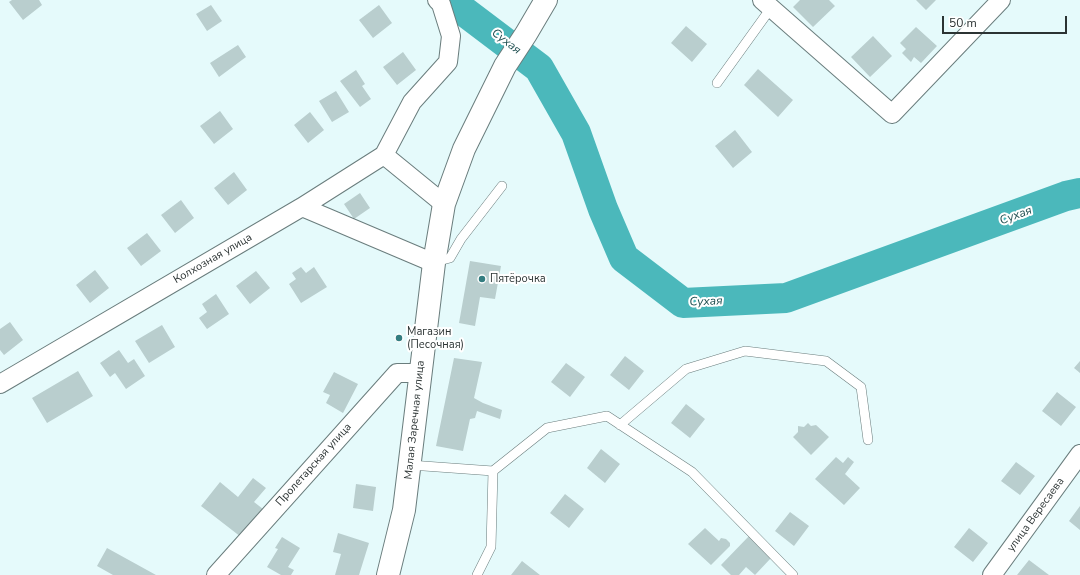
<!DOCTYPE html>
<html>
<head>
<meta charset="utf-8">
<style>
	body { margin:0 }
	#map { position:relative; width:1080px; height:575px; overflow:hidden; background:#e5fafb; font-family:"Nunito Sans",sans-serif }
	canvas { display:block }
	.scale { position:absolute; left:942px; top:16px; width:125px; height:18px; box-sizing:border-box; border:2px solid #2b3333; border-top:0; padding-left:5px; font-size:12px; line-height:14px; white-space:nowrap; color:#2b3333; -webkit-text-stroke:3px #fff; paint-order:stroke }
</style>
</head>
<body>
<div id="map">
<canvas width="1080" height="575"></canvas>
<div class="scale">50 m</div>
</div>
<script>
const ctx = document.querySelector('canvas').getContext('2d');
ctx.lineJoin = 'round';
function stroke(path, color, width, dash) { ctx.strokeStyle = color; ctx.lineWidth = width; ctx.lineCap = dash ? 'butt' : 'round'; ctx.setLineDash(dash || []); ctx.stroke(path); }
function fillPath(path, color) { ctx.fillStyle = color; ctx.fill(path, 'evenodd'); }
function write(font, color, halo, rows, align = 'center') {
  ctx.font = font + ' "Nunito Sans",sans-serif'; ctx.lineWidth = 4; ctx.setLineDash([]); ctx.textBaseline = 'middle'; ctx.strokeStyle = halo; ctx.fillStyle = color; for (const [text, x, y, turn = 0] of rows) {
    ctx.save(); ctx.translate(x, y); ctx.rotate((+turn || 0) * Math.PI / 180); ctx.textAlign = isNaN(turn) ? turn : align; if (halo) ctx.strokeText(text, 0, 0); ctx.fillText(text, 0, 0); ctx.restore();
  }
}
const river = new Path2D(`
	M452 0 461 9 539 68 576 133 603 209 624 258 683 303 786 298 1066 196 1080 193`);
const building = new Path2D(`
	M12 0H39L42 5 23 20 9 2Z
	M800 0H829L835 6 813 27 793 7Z
	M916 0H936L926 10Z
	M211 5 222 21 207 31 196 14Z
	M379 5 392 23 373 38 359 20Z
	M686 26 707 44 692 62 671 43Z
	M916 27 937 46 921 63 914 57 911 62 902 53 906 49 900 43Z
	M873 36 892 56 870 77 851 57Z
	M238 45 246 57 219 77 210 63Z
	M403 52 416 70 397 85 383 67Z
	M758 69 793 100 778 117 744 85Z
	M356 70 365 84 362 86 371 99 360 107 340 81Z
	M336 91 349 112 332 122 319 101Z
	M220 111 233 129 214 144 200 126Z
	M310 112 324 130 308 143 294 125Z
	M735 130 752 152 733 168 715 146Z
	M234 172 247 190 228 205 214 188Z
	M360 193 370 208 354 219 344 204Z
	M181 200 194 218 175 233 161 215Z
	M147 233 161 251 141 266 127 248Z
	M470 261 501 266 495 299 480 297 475 326 459 323Z
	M301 267 306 273 314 267 327 287 301 303 289 284 296 279 292 273Z
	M95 270 109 288 90 303 76 285Z
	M256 271 270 288 250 304 236 286Z
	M216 294 229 314 207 329 199 318 207 312 202 304Z
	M10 322 23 340 4 355 0 350V329Z
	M162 325 175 347 149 363 135 341Z
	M119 350 128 363 134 359 145 376 126 389 115 373 110 377 100 363Z
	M625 356 644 371 629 390 610 375Z
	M454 358 482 362 474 398 483 403 502 410 500 419 477 411 475 418 470 419 463 451 436 446Z
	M1080 361V373L1074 368Z
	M566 363 585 377 570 397 551 382Z
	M78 371 93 396 47 423 32 398Z
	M334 372 358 384 343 413 326 403 330 395 323 392Z
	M1057 392 1076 407 1061 426 1042 411Z
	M686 404 705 419 690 438 671 423Z
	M808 423 811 426 816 425 829 437 811 455 793 437 798 432V426L804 427Z
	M601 449 620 464 605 483 587 468Z
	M836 457 843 463 848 457 854 462 845 474 860 488 844 505 815 479Z
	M1016 462 1035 476 1020 495 1001 481Z
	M253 478 266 488 254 502 263 509 241 537 201 506 220 482 238 497Z
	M356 484 376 487 373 511 353 508Z
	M565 494 584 509 569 528 550 513Z
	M1080 506V530L1069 521Z
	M790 512 809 526 794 546 775 531Z
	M705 528 719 541 721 538 726 539 730 543V546L711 565 688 544Z
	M969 528 988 543 973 562 954 547Z
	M338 533 369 543 359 575H335L341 554 333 552Z
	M749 536 771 558 755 575 746 567 739 575H731L721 565Z
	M282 537 300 548 288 567 294 570 291 575H281L267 567 278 549 275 548Z
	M107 548 156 575H113L97 566Z
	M1029 560 1049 575H1017Z
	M522 561 540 575H511Z`);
const lane = new Path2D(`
	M717 83 771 8
	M435 262 450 258 461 239 502 186
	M620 425 686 369 745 351 826 361 861 387 868 440
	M410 465 493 471 547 428 607 416 692 472 793 575
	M477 575 491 547 493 471`);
const street = new Path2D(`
	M762 0 892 114 1001 0
	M384 155 444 204
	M302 207 384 155 412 102 448 62 451 36 441 4 437 0
	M0 384 302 207 434 263
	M216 575 397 373H420
	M992 575 1080 454`);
const secondary = new Path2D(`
	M388 575 404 510 434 263 444 204 464 149 505 66 526 34 546 0`);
const markers = [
	[482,279,4,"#347d80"],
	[399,338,4,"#347d80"]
];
const streetNames = [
	["Колхозная улица",213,259,-30],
	["Малая Заречная улица",415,420,-84],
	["Пролетарская улица",314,465,-48],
	["улица Вересаева",1036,515,-54]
];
const poiNames = [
	["Пятёрочка",490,279],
	["Магазин",407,332],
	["(Песочная)",407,345]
];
const waterNames = [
	["Сухая",506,42,38],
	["Сухая",1016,216,-20],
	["Сухая",706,302,-2]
];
stroke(river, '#4bb8bb', 30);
fillPath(building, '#b9cece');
stroke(lane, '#6a7d7d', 10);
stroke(street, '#6a7d7d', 20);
stroke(secondary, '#6a7d7d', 24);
stroke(lane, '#fff', 9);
stroke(street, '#fff', 18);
stroke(secondary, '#fff', 22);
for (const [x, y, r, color] of markers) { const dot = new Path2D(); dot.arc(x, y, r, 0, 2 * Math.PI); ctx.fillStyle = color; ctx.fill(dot); stroke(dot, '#fff', 1.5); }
write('11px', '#2b3333', '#fff', streetNames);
write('11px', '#2b3333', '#fff', poiNames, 'left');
write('italic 12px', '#1e4e4f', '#fff', waterNames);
</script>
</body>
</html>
